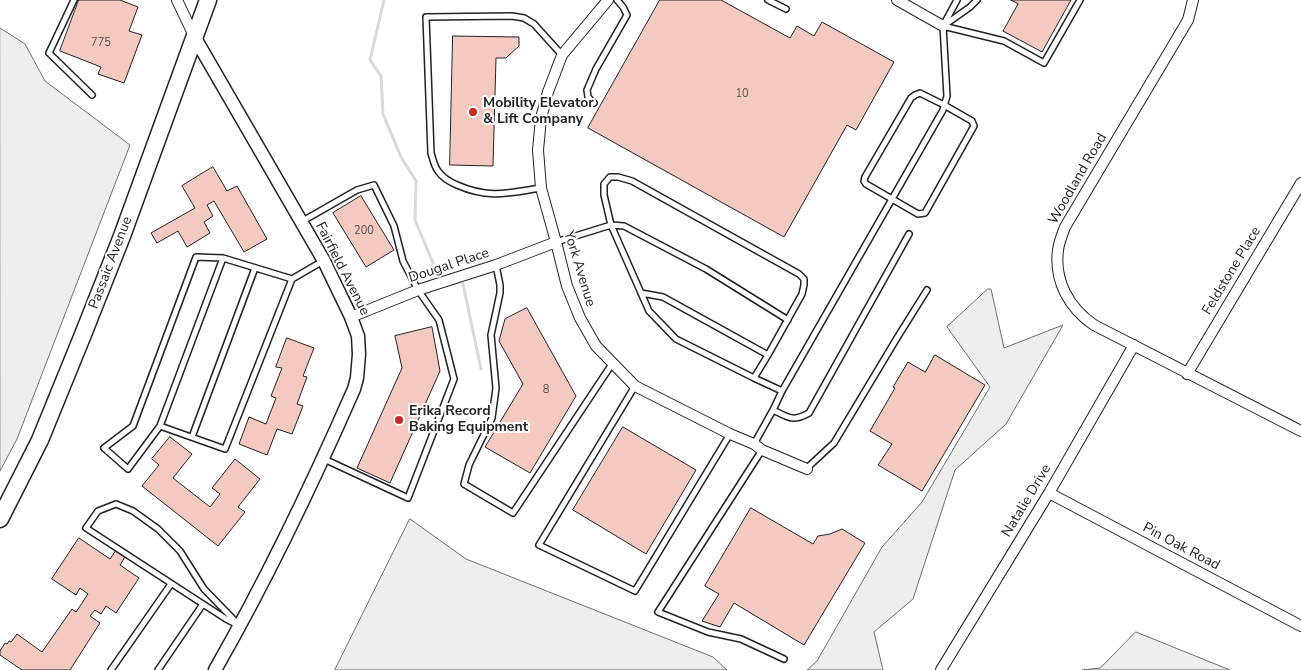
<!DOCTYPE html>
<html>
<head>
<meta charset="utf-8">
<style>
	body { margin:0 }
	canvas { display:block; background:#fff }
</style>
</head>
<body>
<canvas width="1301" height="670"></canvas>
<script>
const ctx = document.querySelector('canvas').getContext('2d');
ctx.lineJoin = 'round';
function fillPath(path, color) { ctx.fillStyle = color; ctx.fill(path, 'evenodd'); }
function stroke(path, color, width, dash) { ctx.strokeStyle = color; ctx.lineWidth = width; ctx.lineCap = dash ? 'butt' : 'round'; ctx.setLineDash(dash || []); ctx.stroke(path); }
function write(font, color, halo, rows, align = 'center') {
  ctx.font = font + ' "Nunito Sans",sans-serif'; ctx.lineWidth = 4; ctx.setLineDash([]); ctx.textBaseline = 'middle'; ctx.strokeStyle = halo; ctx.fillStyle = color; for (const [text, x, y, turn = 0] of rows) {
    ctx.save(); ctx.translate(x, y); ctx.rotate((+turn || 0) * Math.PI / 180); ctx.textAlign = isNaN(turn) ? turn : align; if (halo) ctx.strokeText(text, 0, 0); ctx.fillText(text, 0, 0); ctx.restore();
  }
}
const green = new Path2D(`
	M0 28 25 44 45 81 130 145 17 439 0 471Z
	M988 289H991L1004 348 1063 325 1006 424 955 470 913 599 874 632 883 670H807L817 661 882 547 922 502 990 387 947 327Z
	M410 519 466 559 713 657 727 670H335Z
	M1136 632 1230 670H1082L1100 668Z`);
const stream = new Path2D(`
	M384 0 370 60 381 76 383 114 401 157 416 181 415 220 433 263
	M463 284 481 369`);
const building = new Path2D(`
	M79 0H120L138 7 129 31 142 35 124 83 98 74 101 67 60 51Z
	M660 0H721L790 38 797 26 814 36 822 22 894 62 856 130 847 125 784 237 588 128Z
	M1011 0H1071L1042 52 1003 31 1018 4Z
	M453 36 519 37V46L506 58H496L493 166 450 165Z
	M213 167 227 191 237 186 267 239 244 252 214 201 207 205 213 216 204 222 210 233 187 247 178 231 157 243 151 233 195 208 182 186Z
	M361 196 394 250 366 267 333 213Z
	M527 308 576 396 530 473 485 447 523 384 499 341 505 319Z
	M432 327 440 371 390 483 357 468 402 368 395 336Z
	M287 338 314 348 303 376 307 377 297 404 303 406 292 434 277 429 267 455 239 444 249 417 266 424 276 398 271 396 282 368 276 367Z
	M935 355 985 385 922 491 878 465 892 444 870 431 895 388 893 387 908 362 925 372Z
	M623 427 696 470 646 554 573 510Z
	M170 437 192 454 173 478 210 507 220 494 212 488 235 459 260 479 238 507 245 512 218 546 142 486 159 465 152 459Z
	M751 508 813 544 818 536 830 534 842 529 865 543 804 645 734 603 720 627 702 621 719 594 705 586Z
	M79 538 110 559 116 550 125 557 120 565 139 578 116 613 106 606 101 614 95 610 90 616 100 623 70 670H22L0 655V651L5 643 7 644 9 641 11 642 17 634 42 652 72 609 76 612 88 594 80 588 76 595 52 579Z`);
const service = new Path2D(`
	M74 0 49 53 92 95
	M768 0 786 9
	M946 24 970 7 977 0
	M943 26 1004 41 1044 63 1080 0
	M920 93 944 105 972 121 974 126 925 213 918 214 866 184 864 181 865 177 911 98 915 95Z
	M594 103 588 97 587 90 596 69 627 15 623 7 617 0
	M541 188C508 193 489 199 457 185 450 182 442 177 438 171 434 166 433 159 431 153L426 17 512 16 524 18 534 24 562 55
	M301 222 357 190 374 185 394 226 403 261 418 290 439 320 454 379 408 498 324 459
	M556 242 611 225 624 226 706 269 788 320
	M496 265 500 285V293L491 335 496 388 492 418 469 465 464 484 513 513 612 364
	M292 279 225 449 160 426 128 469 104 448 133 426 196 257 223 258 292 279 323 261
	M641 293 663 297 768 355
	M754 378 768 355 802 294 804 285V279L799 274 632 181 618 177H610L604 184V195L611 225 649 311 676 339 754 378 782 391
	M635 386 539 545 635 591 730 434
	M773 410C789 418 793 422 809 413L909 234
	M160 426 223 258
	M192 437 255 268
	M754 444 773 410 782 391 943 110 947 96 943 26 957 0
	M762 450 658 612 708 632 741 639 784 659
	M807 468 834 443 897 338 927 290
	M116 504 133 511 158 529 180 551 204 589 240 626 226 619 86 528 98 511Z
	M111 670 171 584
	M158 670 203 604`);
const minor = new Path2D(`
	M177 0 195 38
	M608 0 562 55 548 92 541 118 538 150 541 188 556 242 567 286 580 318 596 346 635 386 730 434 754 444 762 450 807 469
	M897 0 943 26
	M1193 0 1188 20 1065 227C1062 235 1059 242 1058 250 1054 281 1069 308 1094 325L1301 431
	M351 317 418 290 496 265 556 242
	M1187 374 1301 183
	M1049 493 1301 626
	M941 670 1049 493 1134 345`);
const tertiary = new Path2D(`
	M195 38 324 261 351 317 358 336 359 354 357 378 354 389C312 485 267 579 215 670`);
const primary = new Path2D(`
	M0 519 40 440 82 337 122 236 208 0`);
const markers = [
	[473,112,5,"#c62828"],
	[399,420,5,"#c62828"]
];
const numberNames = [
	["775",101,43],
	["10",742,94],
	["200",364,231],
	["8",546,390]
];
const poiNames = [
	["Mobility Elevator",483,104],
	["& Lift Company",483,120],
	["Erika Record",409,412],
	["Baking Equipment",409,428]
];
const streetNames = [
	["Woodland Road",1078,179,-60],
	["Passaic Avenue",111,263,-69],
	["Dougal Place",449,266,-18],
	["Fairfield Avenue",342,269,63],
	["York Avenue",579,269,73],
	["Feldstone Place",1232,271,-59],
	["Natalie Drive",1027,501,-59],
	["Pin Oak Road",1181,547,28]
];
fillPath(green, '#eee');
stroke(green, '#6f6f6f', 1);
stroke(stream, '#d9d9d9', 3);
fillPath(building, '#f3c9c0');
stroke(building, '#222', 1);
stroke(service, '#222', 8);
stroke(minor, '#222', 12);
stroke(tertiary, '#222', 15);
stroke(primary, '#222', 19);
stroke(service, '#fff', 5);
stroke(minor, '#fff', 10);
stroke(tertiary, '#fff', 12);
stroke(primary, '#fff', 16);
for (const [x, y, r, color] of markers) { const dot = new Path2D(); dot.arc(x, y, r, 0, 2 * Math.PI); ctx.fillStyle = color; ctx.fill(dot); stroke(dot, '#fff', 2); }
write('11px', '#564c4a', null, numberNames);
write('bold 14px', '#222', '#fff', poiNames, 'left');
write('14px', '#222', '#fff', streetNames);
</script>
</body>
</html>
